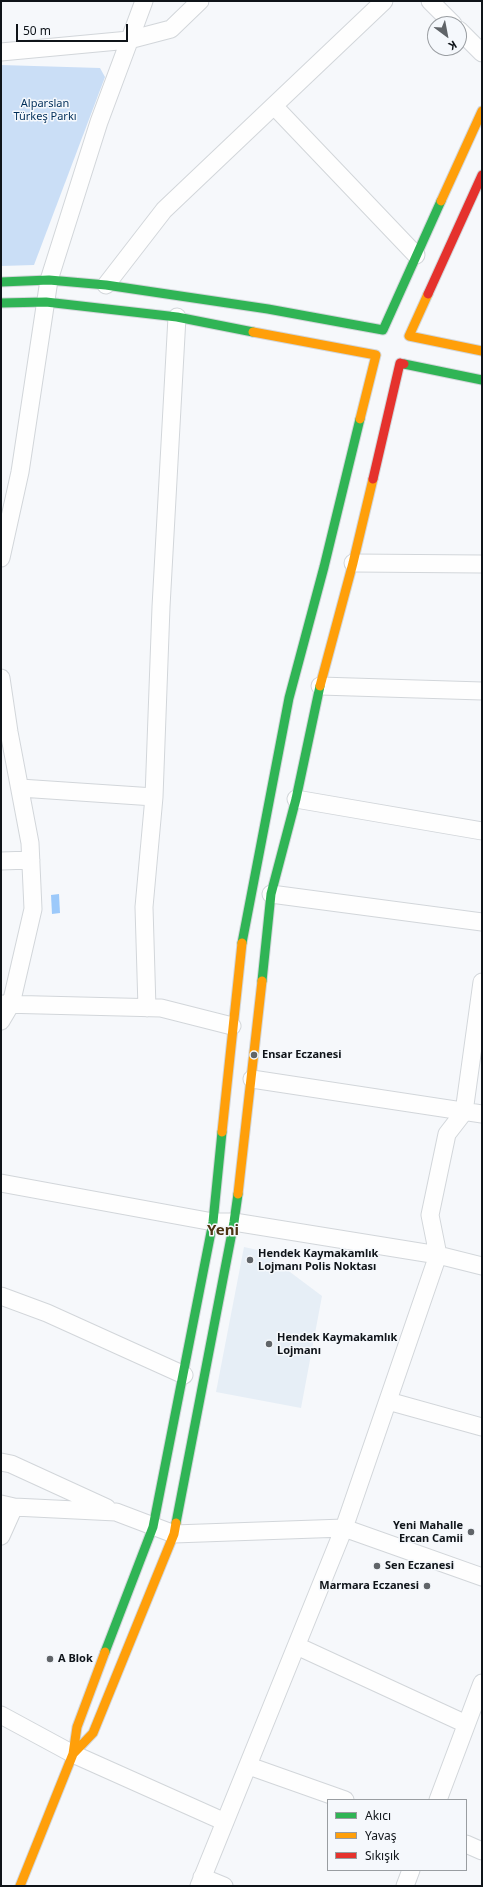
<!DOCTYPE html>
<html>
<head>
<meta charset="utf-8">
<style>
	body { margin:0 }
	#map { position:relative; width:483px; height:1887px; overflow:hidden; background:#f6f8fb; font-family:"Noto Sans",sans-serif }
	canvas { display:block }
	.frame { position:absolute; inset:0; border:2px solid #0f1419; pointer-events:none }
	.legend { position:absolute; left:327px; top:1799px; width:140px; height:72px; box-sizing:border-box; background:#f5f8fc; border:1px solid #999da1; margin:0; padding:5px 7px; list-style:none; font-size:12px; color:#0f1419 }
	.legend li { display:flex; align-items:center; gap:8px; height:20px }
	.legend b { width:20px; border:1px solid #999da1 }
	.north { position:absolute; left:427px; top:16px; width:40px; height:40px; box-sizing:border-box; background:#f5f8fc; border:1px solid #999da1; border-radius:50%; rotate:148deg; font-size:11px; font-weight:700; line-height:16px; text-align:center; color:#0f1419 }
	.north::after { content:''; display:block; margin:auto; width:14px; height:18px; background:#606468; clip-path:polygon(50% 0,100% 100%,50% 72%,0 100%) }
	.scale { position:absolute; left:16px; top:24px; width:112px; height:18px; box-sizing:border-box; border:2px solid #0f1419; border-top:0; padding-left:5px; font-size:12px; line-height:14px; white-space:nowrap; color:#0f1419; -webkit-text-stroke:3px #f5f8fc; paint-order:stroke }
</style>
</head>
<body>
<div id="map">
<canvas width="483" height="1887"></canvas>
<div class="frame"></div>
<ul class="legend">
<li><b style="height:5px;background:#30b455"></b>Akıcı</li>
<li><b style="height:5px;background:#ff9f0a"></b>Yavaş</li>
<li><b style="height:5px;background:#e5322d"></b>Sıkışık</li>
</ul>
<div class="north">K</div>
<div class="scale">50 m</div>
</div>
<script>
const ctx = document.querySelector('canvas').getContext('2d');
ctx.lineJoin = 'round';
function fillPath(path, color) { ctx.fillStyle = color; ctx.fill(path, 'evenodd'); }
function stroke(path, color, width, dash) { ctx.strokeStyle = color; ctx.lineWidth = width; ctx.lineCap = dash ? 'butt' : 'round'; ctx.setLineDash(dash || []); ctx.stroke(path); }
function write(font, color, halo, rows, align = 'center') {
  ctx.font = font + ' "Noto Sans",sans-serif'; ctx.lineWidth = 3; ctx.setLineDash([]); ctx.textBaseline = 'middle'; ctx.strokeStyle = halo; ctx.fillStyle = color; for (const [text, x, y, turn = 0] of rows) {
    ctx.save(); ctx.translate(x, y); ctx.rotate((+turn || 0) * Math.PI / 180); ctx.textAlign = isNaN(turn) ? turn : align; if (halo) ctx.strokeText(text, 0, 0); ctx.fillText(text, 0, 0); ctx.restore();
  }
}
const built = new Path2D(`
	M244 1247 262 1251 322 1296 301 1408 216 1392Z`);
const green = new Path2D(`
	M1 65 100 68 105 77 34 265 1 266Z`);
const water = new Path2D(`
	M59 894 60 913 52 914 51 895Z`);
const street = new Path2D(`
	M430 1 453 24
	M459 30 482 53
	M1 52 129 40 171 29 200 1
	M274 106 416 255
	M106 285 164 210 384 1
	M1 558 20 472 49 280 99 122 144 1
	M353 563 482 564
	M1 678 9 732 30 843 33 909 11 1004 1 1021
	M320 686 482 691
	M20 788 154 797
	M296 799 482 831
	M1 861 31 860
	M271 894 482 922
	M1 1004 161 1008 232 1026
	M147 1008 144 907 154 797 161 607 177 317
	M252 1079 482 1114
	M1 1183 213 1222H234L438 1255 482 1266
	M1 1296 47 1313 184 1375
	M388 1401 482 1427
	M1 1462 11 1464 107 1508
	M1 1504 14 1507 116 1512 174 1534 344 1528 482 1577
	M1 1536 14 1507
	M297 1646 466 1724
	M1 1715 73 1754 225 1822
	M249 1766 345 1800
	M438 1800 482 1683
	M466 1844 482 1851
	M202 1877 224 1886
	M199 1886 344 1528 438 1255 430 1215 447 1134 464 1112 482 982
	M405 1886 411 1870`);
const fast = new Path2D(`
	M1 282 49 280 106 285 268 309 383 330 441 201
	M1 303 46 302 177 317 253 332
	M404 364 482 380
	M242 943 289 698 324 567 360 419
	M262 981 271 894 296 799 320 686
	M176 1523 234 1222 238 1194
	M105 1652 153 1527 213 1222 222 1132`);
const slow = new Path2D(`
	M441 201 482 111
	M428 294 409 336 482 351
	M253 332 376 355 360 419
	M320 686 353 563 373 479
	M222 1132 242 943
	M238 1194 262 981
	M73 1754 93 1733 174 1534 176 1523
	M20 1886 73 1754 77 1727 105 1652`);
const jam = new Path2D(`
	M428 294 482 175
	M373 479 400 363 404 364`);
const markers = [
	[254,1055,4,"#606468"],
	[250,1260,4,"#606468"],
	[269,1344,4,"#606468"],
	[471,1532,4,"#606468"],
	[377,1566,4,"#606468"],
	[427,1586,4,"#606468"],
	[50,1659,4,"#606468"]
];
const parkNames = [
	["Alparslan",45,104],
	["Türkeş Parkı",45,117]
];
const poiNames = [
	["Ensar Eczanesi",262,1055],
	["Hendek Kaymakamlık",258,1254],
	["Lojmanı Polis Noktası",258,1267],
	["Hendek Kaymakamlık",277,1338],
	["Lojmanı",277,1351],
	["Yeni Mahalle",463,1526,"right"],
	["Ercan Camii",463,1539,"right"],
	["Sen Eczanesi",385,1566],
	["Marmara Eczanesi",419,1586,"right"],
	["A Blok",58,1659]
];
const districtNames = [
	["Yeni",223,1231]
];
fillPath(built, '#e6eef6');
fillPath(green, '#cadef6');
fillPath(water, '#9cc9fa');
stroke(street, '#d2d6da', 19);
stroke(fast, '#d2d6da', 11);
stroke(slow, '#d2d6da', 11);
stroke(jam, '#d2d6da', 11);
stroke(street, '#fefefe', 17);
stroke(fast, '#30b455', 9);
stroke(slow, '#ff9f0a', 9);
stroke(jam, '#e5322d', 9);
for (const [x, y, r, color] of markers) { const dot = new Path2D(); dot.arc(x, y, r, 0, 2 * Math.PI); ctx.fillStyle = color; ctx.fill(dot); stroke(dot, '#f5f8fc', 1.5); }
write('11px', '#002e59', '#f5f8fc', parkNames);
write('bold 11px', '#0f1419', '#f5f8fc', poiNames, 'left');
write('bold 15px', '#4c3311', '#f5f8fc', districtNames);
</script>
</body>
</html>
